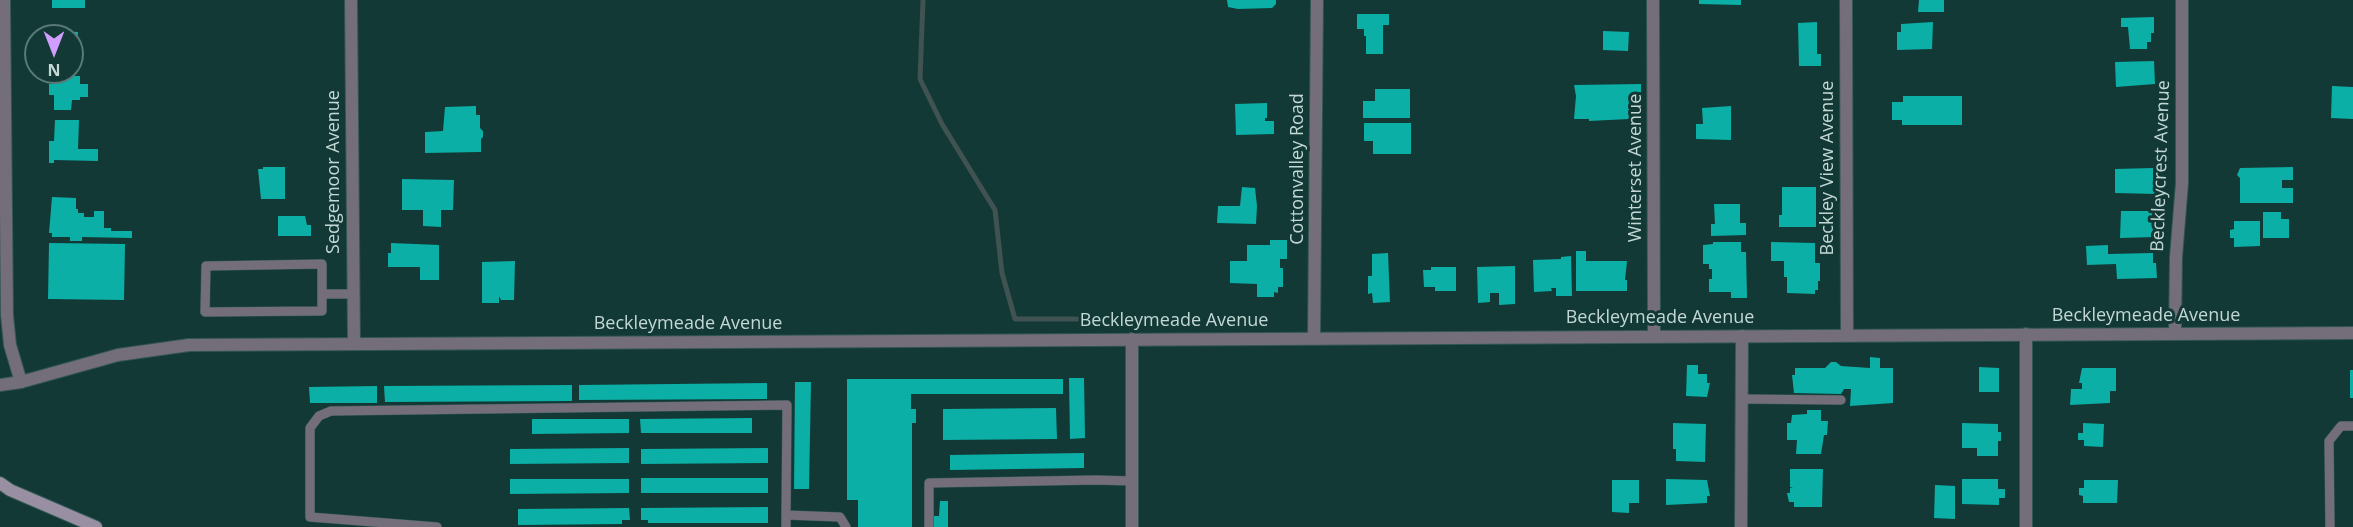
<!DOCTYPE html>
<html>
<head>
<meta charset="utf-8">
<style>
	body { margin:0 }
	#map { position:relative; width:2353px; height:527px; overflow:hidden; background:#123936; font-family:"Open Sans",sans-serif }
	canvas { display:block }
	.north { position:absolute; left:24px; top:24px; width:60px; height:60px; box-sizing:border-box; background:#123936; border:2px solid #597976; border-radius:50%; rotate:180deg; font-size:16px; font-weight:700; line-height:24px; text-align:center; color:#c3d8d5 }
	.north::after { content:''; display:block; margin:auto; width:21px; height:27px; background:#d19dfe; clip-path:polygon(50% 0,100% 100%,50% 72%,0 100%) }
</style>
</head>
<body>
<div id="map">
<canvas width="2353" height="527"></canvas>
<div class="north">N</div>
</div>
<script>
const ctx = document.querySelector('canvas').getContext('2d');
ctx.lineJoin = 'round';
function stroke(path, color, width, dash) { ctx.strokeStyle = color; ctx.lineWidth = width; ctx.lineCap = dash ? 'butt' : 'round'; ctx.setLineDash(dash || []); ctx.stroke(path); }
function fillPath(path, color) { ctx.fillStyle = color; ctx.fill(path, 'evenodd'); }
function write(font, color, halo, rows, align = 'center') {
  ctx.font = font + ' "Open Sans",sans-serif'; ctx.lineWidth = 6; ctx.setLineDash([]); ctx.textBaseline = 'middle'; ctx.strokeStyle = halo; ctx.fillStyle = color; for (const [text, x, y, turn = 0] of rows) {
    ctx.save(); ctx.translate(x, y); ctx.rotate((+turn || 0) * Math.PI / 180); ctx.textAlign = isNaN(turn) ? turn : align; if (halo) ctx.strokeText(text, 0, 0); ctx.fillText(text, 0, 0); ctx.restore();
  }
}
const stream = new Path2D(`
	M923 0 920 79 942 124 995 210 1002 273 1015 319H1083`);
const building = new Path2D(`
	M52 0H85V8H52Z
	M1227 0H1276V4L1272 8 1238 9 1228 7Z
	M1699 0H1741V5L1699 4Z
	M1919 0H1944V12H1918Z
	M1357 14H1389V25H1383V54H1366V36H1364V29H1357Z
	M2154 17V33H2151V42H2147V49H2130L2128 27H2121V18Z
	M1817 22V54H1821V66H1799L1798 23Z
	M1933 22 1932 49 1897 50V32H1901V24Z
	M46 31 78 32 76 61H72V36H46Z
	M1603 31 1629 32 1628 51 1603 50Z
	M2154 61 2155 84 2116 87 2115 62Z
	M53 76H80V84H88V97H80V100H72L71 110H54V95H49V84H53Z
	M1641 84V96H1629V119L1589 121V119H1574L1576 96 1574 85Z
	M2332 86 2353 87V119L2331 118Z
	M1375 89H1410V118H1363V101H1375Z
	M1903 96H1962V125H1902V120H1892V102H1903Z
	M1267 103V118H1265V121H1274V134L1236 135 1235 104Z
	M476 106V115H480V128L483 131V137L481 139V152L425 153V132L443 131 445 107Z
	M1731 106V140L1696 139V124H1703L1702 108Z
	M55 120H79L78 149H98V161L54 160V163H49V141H54Z
	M1364 123H1411V154H1373V141H1364Z
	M263 167H285V199H261L258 169H263Z
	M2293 167V180H2282V188H2293V203H2240V178L2237 175 2240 168Z
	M2153 168V183H2157V194L2115 193V169Z
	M402 179 454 180 453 210H441V227L423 226V210H402Z
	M1242 187 1255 188 1257 206 1256 224 1217 223 1218 206H1240Z
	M1782 187H1816V227H1779V215H1782Z
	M52 197 76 198V209H78V213H84V217H94V211H104V228H111V231H132V238L82 237V241H70V237H52V233H49Z
	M1714 204H1740V223H1746V235L1711 236V224H1715Z
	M2121 211H2153L2156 237 2120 238Z
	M2263 212H2281V219H2289V238H2263Z
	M278 216H305L307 225H311V236H278Z
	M2234 221H2260V246L2234 247V238H2230V230L2234 229Z
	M1270 240H1287V259H1280V268H1283V287H1278V293L1274 292V297H1257V284L1230 283V261H1247V245H1270Z
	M1713 242H1741V252H1746L1747 298H1731V292H1709V279H1712V269H1709V264H1703V245L1713 244Z
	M1771 242 1815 243V263H1820V281H1818V290H1815V294L1787 293V277H1784V261H1771Z
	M49 243 125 244 124 300 48 299Z
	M391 243 439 245V280H420V267H388V253H391Z
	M2108 245V254L2153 253V263H2156L2157 278 2117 279 2116 264 2087 265 2086 246Z
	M1576 251H1586V261H1627L1625 280H1627V291H1576Z
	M1388 253 1390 302 1373 303 1372 293 1368 294V276H1372V254Z
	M1571 256 1572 296H1556V288H1551L1552 291 1534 292 1533 260 1561 259V257Z
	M515 261 514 300H501L499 296V303H482V262Z
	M1515 266V304L1499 305V293H1490V302L1478 303 1477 267Z
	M1431 267H1456V291H1435V287H1424L1423 270H1431Z
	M1870 357 1880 358V368H1893V403L1850 406 1851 389H1844L1841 394 1794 393 1792 375H1795V368H1825L1831 362H1836L1841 366 1870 368Z
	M1687 365H1698V374H1707V383H1710L1707 397 1686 396Z
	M1979 367 1999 368V392H1979Z
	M2082 368H2116V391H2110V403L2070 405 2071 389H2082V383H2079Z
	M2350 370H2353V398H2350Z
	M1069 378H1084L1085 438 1070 439Z
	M847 379H1063V394H911V409H916V423H912V527H858V500H847Z
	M795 382H811L809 489H794Z
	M767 383V399L579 400V385Z
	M572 385V401L385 402 384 386Z
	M377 386V403H310L309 387Z
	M1056 408 1057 439 943 440V409Z
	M1807 410H1821V421H1828L1827 435H1824L1821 454H1796L1797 440H1787V423H1791L1792 415 1807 414Z
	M752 418V433H641L640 419Z
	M532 419H629V433L532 434Z
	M1673 423 1706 424 1705 462 1676 461V449H1673Z
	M1962 423 1998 424V432H2001V441H1998V456H1977V448H1962Z
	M2083 423 2104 424 2103 447 2084 446V440H2078V433H2083Z
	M629 448V463L510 464V449Z
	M768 448V463L641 464V449Z
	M1084 453V468L950 470V455Z
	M1790 469H1823L1822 507H1794V502H1789L1787 493H1790V488H1793L1790 487Z
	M641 478H768V493H641Z
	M510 479H629V493L510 494Z
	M1666 479 1707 480 1710 496H1707V503L1666 505Z
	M1962 479H1998V489H2005V498H1999V505L1962 504Z
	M1612 480H1639V503H1629V513L1612 512Z
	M2084 480H2118L2117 503H2083V496L2079 495V488H2084Z
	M1935 485 1955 486V519L1934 518Z
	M940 501H948V527H933V516H939Z
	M768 507V523H648V520H641V508Z
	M629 508 630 520H622V524L518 525V509Z`);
const service = new Path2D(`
	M322 294V264L206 266 205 312 322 311V294H353
	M1742 399 1841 400
	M437 527 310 517V428L319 416 331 411 787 405 786 515
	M786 527V515L840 517 846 527
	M929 527V483L1096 480 1132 481
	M2330 527 2329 441 2341 426H2353`);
const minor = new Path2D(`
	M4 0 7 315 10 345 21 382
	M351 0 354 344
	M1653 0 1654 336
	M1846 0 1847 335
	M2175 333 2176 257 2182 183V0
	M1314 338 1317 0
	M1132 339V527
	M1741 527 1742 336
	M2026 527V334`);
const tertiary = new Path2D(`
	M0 385 21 382 118 355 189 345 2353 333`);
const secondary = new Path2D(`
	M0 483 10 490 96 527`);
const streetNames = [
	["Beckleycrest Avenue",2161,166,-88],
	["Winterset Avenue",1636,168,-90],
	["Beckley View Avenue",1828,168,-90],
	["Cottonvalley Road",1298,169,-90],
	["Sedgemoor Avenue",334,172,-90],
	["Beckleymeade Avenue",2146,316],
	["Beckleymeade Avenue",1660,318],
	["Beckleymeade Avenue",1174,321],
	["Beckleymeade Avenue",688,324]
];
stroke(stream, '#405251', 5);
fillPath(building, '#0bafa6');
stroke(service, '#325653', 10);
stroke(minor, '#325653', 14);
stroke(tertiary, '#325653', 14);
stroke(secondary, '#325653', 14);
stroke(service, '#746e7a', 9);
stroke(minor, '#746e7a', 12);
stroke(tertiary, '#746e7a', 12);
stroke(secondary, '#988fa2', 12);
write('18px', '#c3d8d5', '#123936', streetNames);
</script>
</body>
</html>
